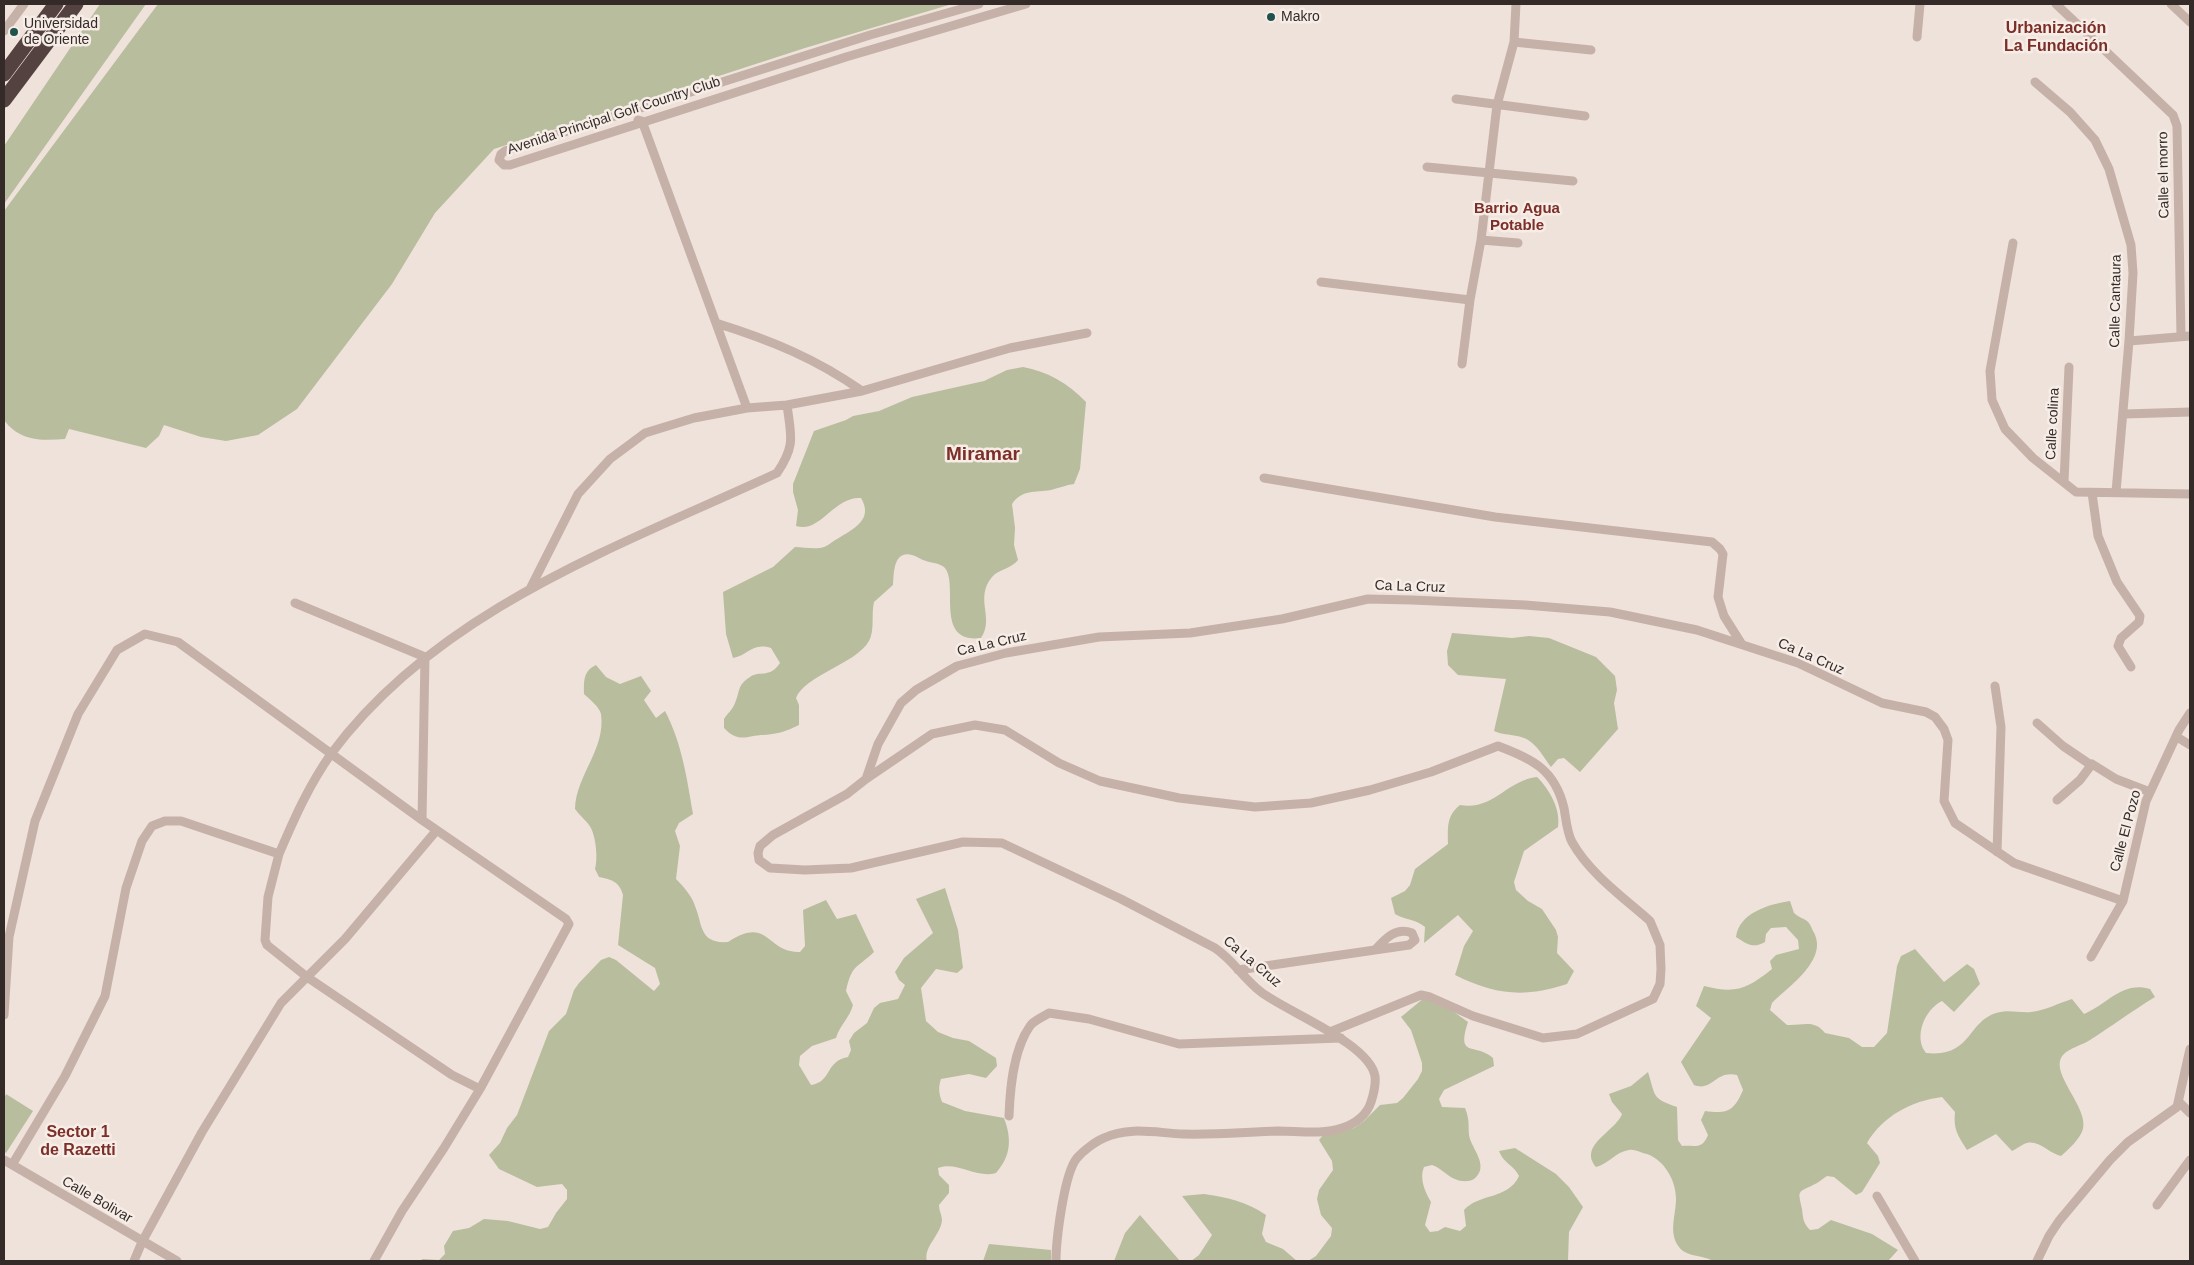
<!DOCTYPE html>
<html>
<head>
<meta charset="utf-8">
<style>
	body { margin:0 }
	#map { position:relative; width:2194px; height:1265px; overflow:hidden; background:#efe2db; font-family:Helvetica,sans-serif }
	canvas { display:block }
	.frame { position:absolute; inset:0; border:5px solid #342a28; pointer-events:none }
</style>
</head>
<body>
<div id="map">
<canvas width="2194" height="1265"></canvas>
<div class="frame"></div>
</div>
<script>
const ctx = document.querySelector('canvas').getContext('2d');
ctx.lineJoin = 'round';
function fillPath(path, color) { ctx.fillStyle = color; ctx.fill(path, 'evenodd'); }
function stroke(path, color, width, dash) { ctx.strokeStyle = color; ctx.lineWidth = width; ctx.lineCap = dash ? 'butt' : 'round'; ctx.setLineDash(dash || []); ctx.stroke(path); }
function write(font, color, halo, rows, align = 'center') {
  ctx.font = font + ' Helvetica,sans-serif'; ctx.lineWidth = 5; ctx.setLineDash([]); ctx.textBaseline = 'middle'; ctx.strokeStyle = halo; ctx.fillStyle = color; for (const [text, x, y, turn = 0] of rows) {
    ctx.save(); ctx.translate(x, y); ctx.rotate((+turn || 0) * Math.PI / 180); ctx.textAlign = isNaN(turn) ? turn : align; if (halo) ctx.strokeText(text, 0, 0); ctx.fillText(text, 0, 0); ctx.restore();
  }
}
const green = new Path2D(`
	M100 4H146L4 204V146Z
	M158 4H952L805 48 494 149 435 213 392 284 297 409 258 435 226 441 201 437 164 425 159 436 146 448 69 429 65 439C42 441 19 441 4 420V211Z
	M1023 367C1047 371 1069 384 1086 402L1080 469 1074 484C1066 485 1059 488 1051 490 1035 493 1022 489 1012 504L1015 528 1014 545 1018 560C1011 569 999 569 992 577 974 599 995 618 981 638 933 644 960 582 944 567 939 563 932 563 926 561 921 560 917 556 912 555 893 550 894 574 893 585L874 602C871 615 875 630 869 641 856 664 805 675 796 698L799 705V725C787 731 778 734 764 735 747 735 739 744 724 728V719C727 714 733 709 735 703 740 692 737 685 750 677 760 670 769 679 780 663L771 648C752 642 749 655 733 658L726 634 723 592 773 567 795 547C803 547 812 549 819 548 826 548 831 542 837 539 853 529 874 520 861 498 834 496 820 534 796 526L798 510 793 492V484L814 431 846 420 853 416 879 411 912 397 984 381 1007 370Z
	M1452 633 1512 638 1529 636 1549 638 1596 657 1615 676 1617 690 1614 703 1618 729 1580 772 1564 758 1558 759 1551 767C1541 754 1535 739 1517 736 1508 734 1503 735 1494 731L1506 679 1458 675 1448 665 1447 651Z
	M596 665 606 677 620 684 641 676 651 691 644 700 656 718 665 711C682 743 687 779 693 814L679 823 675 831 680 846 676 879C683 886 692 896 695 906 703 925 699 944 728 942 769 915 766 953 800 952L805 946 803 910 826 900 837 919 856 914 874 952C856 969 852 964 846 991L853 1005C850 1017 840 1025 836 1038L812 1046 800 1056 799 1065 811 1085C832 1082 825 1061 848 1057L851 1050 849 1041 854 1033 867 1023 874 1008 880 1003 898 999 905 985 899 980 895 972 904 958 933 933 916 899 945 888 958 930 963 968 957 973 936 969 921 988 926 1021 938 1032 953 1038 969 1041 996 1058 997 1066 986 1078 969 1074 941 1079C938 1088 939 1093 942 1102L965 1111 1004 1118C1012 1139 1011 1156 996 1173 977 1179 957 1161 938 1168L939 1175 949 1185V1193L939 1205C939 1210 942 1216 942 1220 941 1235 923 1247 927 1261H418L423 1259 439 1260 445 1254 444 1246 453 1231 469 1228 484 1219 508 1221 540 1229 548 1227 556 1213 567 1199V1190L562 1184 537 1187 499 1169 489 1155 500 1143 507 1128 517 1115 549 1031 566 1014 574 990 579 983 601 960 609 957 616 960 654 991 660 984 655 968 618 945 623 895C619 881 612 880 599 877L595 869C598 859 596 838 591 828 587 821 580 816 575 809 576 775 606 749 601 714 599 706 589 699 584 694 584 681 583 671 596 665Z
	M1537 777C1549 789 1561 809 1558 827L1524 851 1514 882 1516 890 1528 901 1542 909 1556 930 1558 937 1557 953 1574 971 1567 984C1524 998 1496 995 1455 975L1464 946 1473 931 1458 915 1424 943 1425 927C1416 919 1405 920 1395 914L1391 898 1405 891 1410 885 1415 869 1448 844C1448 828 1446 816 1460 805 1493 811 1507 780 1537 777Z
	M1790 901 1794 913C1798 917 1803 918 1807 921 1810 923 1812 929 1813 931 1830 959 1789 986 1772 1003L1770 1010 1787 1025C1802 1026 1814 1019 1825 1033L1849 1038 1862 1047H1874L1887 1033 1897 966 1901 956 1915 949 1944 982 1967 964 1974 969 1980 984 1954 1012 1942 1001C1925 1009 1913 1037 1926 1053 1971 1058 1967 1022 1996 1013 2008 1009 2019 1013 2031 1012 2044 1011 2059 1003 2072 999L2084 1014C2108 1004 2122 981 2150 989L2155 997C2132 1011 2112 1026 2090 1040 2083 1045 2069 1048 2063 1055 2048 1072 2089 1107 2083 1129 2080 1139 2069 1149 2061 1156 2050 1154 2039 1140 2027 1143 2022 1144 2017 1149 2012 1151L1996 1134 1967 1150C1958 1136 1953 1129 1955 1112L1942 1097C1911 1101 1883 1116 1867 1143L1878 1156 1880 1163 1862 1192 1856 1195 1834 1177 1827 1176C1822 1179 1818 1183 1813 1185 1797 1193 1798 1190 1802 1209 1803 1218 1803 1223 1810 1230L1818 1229 1831 1220 1872 1234 1898 1250 1888 1261H1713C1703 1255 1686 1257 1679 1247 1668 1233 1676 1215 1676 1199 1676 1180 1664 1160 1647 1154 1641 1153 1635 1149 1629 1150 1615 1152 1609 1164 1596 1167 1578 1145 1615 1132 1622 1114L1612 1102 1609 1094 1631 1086 1648 1072C1656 1098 1652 1098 1677 1107L1678 1140 1682 1146C1695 1145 1702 1150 1708 1135L1701 1120 1705 1111C1728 1114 1734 1111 1743 1090L1737 1075C1715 1070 1713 1092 1694 1085L1681 1062 1711 1018 1696 1006 1704 986C1736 994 1747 989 1772 969L1770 961 1776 955 1799 949 1798 940 1786 927 1771 928 1766 934 1765 942C1753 949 1747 944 1736 937 1739 913 1769 904 1790 901Z
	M1424 998 1447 1007 1468 1022C1456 1059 1475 1042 1493 1058L1494 1066 1444 1090 1439 1099 1442 1107 1465 1108C1471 1122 1467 1130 1470 1139 1474 1151 1489 1167 1474 1179 1469 1182 1461 1182 1455 1179 1447 1176 1441 1168 1432 1165L1424 1167C1419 1178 1425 1192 1431 1202L1425 1225 1430 1232 1438 1231 1445 1227 1460 1231 1466 1226 1464 1210C1479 1193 1508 1200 1519 1176 1514 1165 1503 1163 1499 1151L1515 1148 1556 1174 1569 1187 1583 1207 1569 1232 1568 1261H1308L1316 1256 1331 1236 1332 1228 1321 1215 1317 1199 1319 1190 1333 1170 1332 1161 1319 1140 1324 1134 1331 1135 1354 1128 1364 1121 1380 1105 1397 1103 1403 1098 1418 1079 1422 1071V1063L1411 1030 1401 1017Z
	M6 1094 33 1111 6 1153 4 1151V1099Z
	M1204 1194C1226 1197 1248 1202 1266 1215L1262 1234 1266 1242 1283 1249 1297 1261H1191L1199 1255 1212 1235 1182 1196Z
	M1140 1215 1180 1261H1114L1125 1233Z
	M989 1244 1051 1250V1261H983Z`);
const street = new Path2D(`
	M979 4 870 35 505 151 501 154 499 160 504 165H510L846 57 1026 4
	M2056 4 2173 115 2177 126 2181 336
	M2171 4 2190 22
	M4 31 24 4
	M1917 37 1920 4
	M1514 42 1516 4
	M2035 82 2070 112 2095 140 2109 169 2131 245 2133 273 2129 341 2116 492
	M1456 99 1585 116
	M638 120 642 121 747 408
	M1427 167 1573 181
	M1481 240 1518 243
	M2013 243 1990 371 1992 400 2005 429 2033 458 2076 492 2190 494
	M1321 282 1470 300
	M716 323C770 340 815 358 862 391
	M2129 341 2190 336
	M1462 364 1470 300 1481 240 1497 105 1514 42 1591 50
	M787 405 862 391 1010 348 1087 333
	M2125 414 2190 412
	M1264 478 1495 517 1712 542 1720 549 1723 554 1718 597 1724 616 1741 643
	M2064 482 2069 367
	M2092 493 2098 536 2117 582 2140 616 2139 622 2121 638 2118 646 2131 667
	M295 603 425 657 422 820
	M1995 686 2001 727 1997 852
	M2037 723 2063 746 2091 765
	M2177 737 2190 745
	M866 779 932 734 975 725 1005 730 1059 763 1100 781 1179 798 1255 807 1311 803 1370 790 1431 772 1498 746C1533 759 1555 770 1564 808 1566 819 1567 833 1572 842 1590 874 1623 897 1650 921L1660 945 1661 969 1660 984 1653 999 1577 1034 1543 1038 1473 1016 1430 997 1421 995 1330 1032
	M2057 800 2080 780 2092 764 2116 779 2150 792
	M279 854 268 897 265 940 267 945 307 977 452 1075 480 1089
	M2091 957 2123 901 2146 801 2179 730 2190 713
	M1238 970 1409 945 1415 940 1412 933C1396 927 1386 938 1375 950
	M4 1015 9 937 35 821 78 714 117 650 145 634 178 642 422 820 566 919 569 924 480 1089 444 1148 402 1211 374 1261
	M2179 1102 2190 1113
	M1009 1116C1010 1089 1013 1050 1030 1026 1033 1021 1043 1017 1049 1013L1089 1019 1179 1044 1341 1038
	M4 1160 177 1261
	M12 1165 65 1076 105 996 126 888 142 841 152 826 165 821H181L279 854C294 819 309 785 331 754 438 609 620 546 777 473 796 445 791 436 787 405L747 408 694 418 645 433 610 459 578 494 531 587
	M1877 1196 1915 1261
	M2157 1205 2190 1160
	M134 1261 142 1242 202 1132 281 1003 345 939 436 831
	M1056 1261C1056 1241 1064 1173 1077 1158 1083 1151 1096 1141 1104 1138 1129 1126 1157 1133 1183 1134 1214 1135 1246 1132 1278 1131 1298 1131 1322 1135 1342 1128 1355 1124 1367 1115 1371 1102 1374 1093 1376 1085 1375 1076 1369 1043 1287 1012 1261 992 1244 979 1233 960 1215 948L1121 899 1002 843 963 842 851 868 805 870 770 868 759 860 758 853 760 846 773 835 847 794 866 779 878 744 901 703 916 690 957 666 1006 653 1099 637 1190 633 1282 619 1368 599 1412 600 1525 605 1610 612 1697 630 1798 663 1882 703 1926 712 1935 717 1944 729 1948 740 1944 801 1955 823 2014 863 2123 901
	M2037 1261 2049 1236 2059 1221 2110 1160 2128 1142 2177 1107 2190 1049`);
const highway = new Path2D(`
	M4 74 56 4
	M4 100 76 4`);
const markers = [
	[1271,17,5,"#21514c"],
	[14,32,5,"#21514c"]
];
const poiNames = [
	["Makro",1281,17],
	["Universidad",24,24],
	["de Oriente",24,40]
];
const streetNames = [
	["Avenida Principal Golf Country Club",614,116,-18],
	["Calle el morro",2164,175,-91],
	["Calle Cantaura",2116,301,-89],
	["Calle colina",2053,424,-87],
	["Ca La Cruz",1410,587,2],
	["Ca La Cruz",992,644,-13],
	["Ca La Cruz",1811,657,24],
	["Calle El Pozo",2126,831,-75],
	["Ca La Cruz",1252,962,40],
	["Calle Bolivar",97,1200,30]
];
const neighbourhoodNames = [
	["Barrio Agua",1517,209],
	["Potable",1517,226]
];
const quarterNames = [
	["Urbanización",2056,29],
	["La Fundación",2056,47],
	["Sector 1",78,1133],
	["de Razetti",78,1151]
];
const districtNames = [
	["Miramar",983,455]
];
fillPath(green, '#b8bd9d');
stroke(street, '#c6b1a8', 9);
stroke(highway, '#544240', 15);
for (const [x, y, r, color] of markers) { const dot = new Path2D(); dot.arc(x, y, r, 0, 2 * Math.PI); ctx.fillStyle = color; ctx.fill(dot); stroke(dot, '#f7ede7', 2); }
write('14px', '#342a28', '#f7ede7', poiNames, 'left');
write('14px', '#342a28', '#f7ede7', streetNames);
write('bold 15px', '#7c2e28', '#f7ede7', neighbourhoodNames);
write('bold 16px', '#7c2e28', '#f7ede7', quarterNames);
write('bold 19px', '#7c2e28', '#f7ede7', districtNames);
</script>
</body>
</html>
